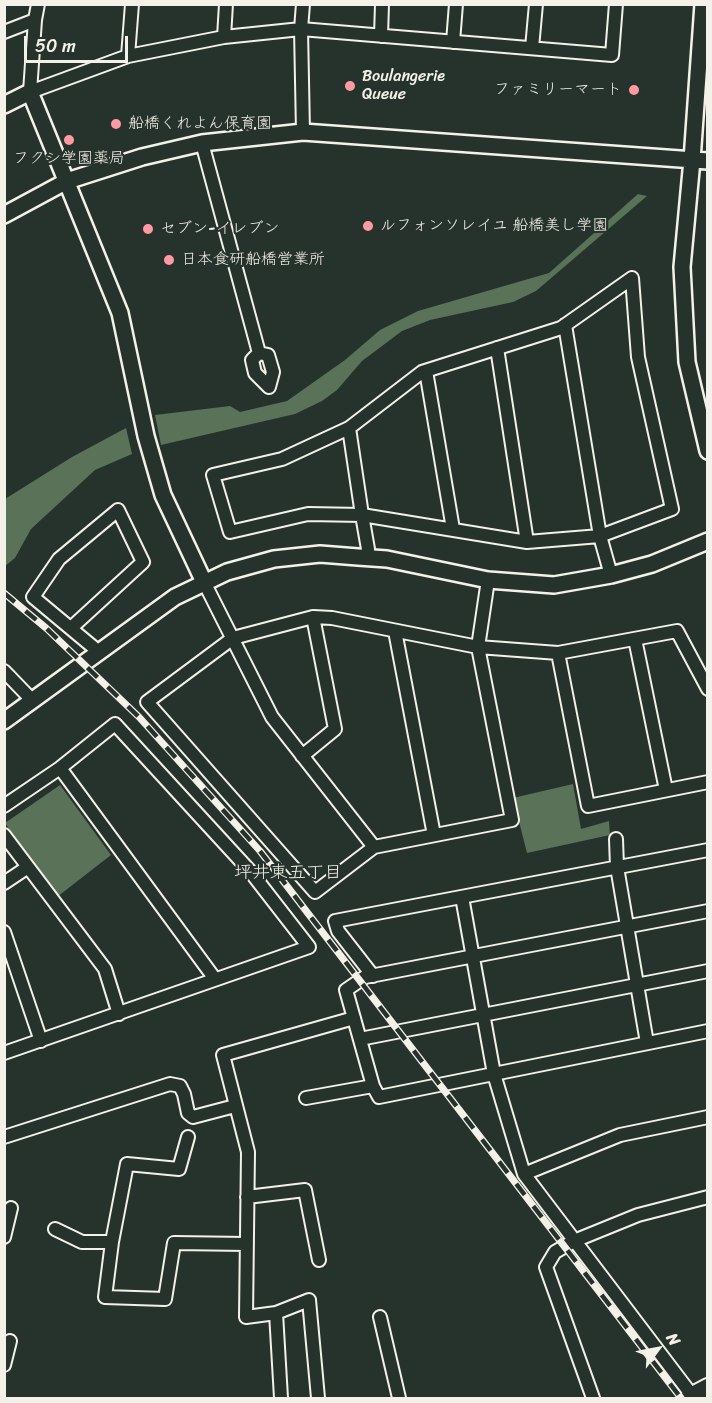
<!DOCTYPE html>
<html>
<head>
<meta charset="utf-8">
<style>
	body { margin:0 }
	#map { position:relative; width:712px; height:1403px; overflow:hidden; background:#26332d; font-family:Sriracha,sans-serif }
	canvas { display:block }
	.frame { position:absolute; inset:0; border:6px solid #f4f1e8; pointer-events:none }
	.north { position:absolute; left:628px; top:1319px; width:60px; height:60px; -webkit-text-stroke:4px #26332d; paint-order:stroke; rotate:58deg; font-size:16px; font-weight:700; line-height:24px; text-align:center; color:#f4f1e8 }
	.north::after { content:''; display:block; margin:auto; width:21px; height:27px; background:#f4f1e8; clip-path:polygon(50% 0,100% 100%,50% 72%,0 100%) }
	.scale { position:absolute; left:24px; top:36px; width:104px; height:27px; box-sizing:border-box; border:3px solid #f4f1e8; border-top:0; padding-left:8px; font-size:18px; line-height:21px; white-space:nowrap; color:#f4f1e8; -webkit-text-stroke:4px #26332d; paint-order:stroke }
</style>
</head>
<body>
<div id="map">
<canvas width="712" height="1403"></canvas>
<div class="frame"></div>
<div class="north">N</div>
<div class="scale">50 m</div>
</div>
<script>
const ctx = document.querySelector('canvas').getContext('2d');
ctx.lineJoin = 'round';
function fillPath(path, color) { ctx.fillStyle = color; ctx.fill(path, 'evenodd'); }
function stroke(path, color, width, dash) { ctx.strokeStyle = color; ctx.lineWidth = width; ctx.lineCap = dash ? 'butt' : 'round'; ctx.setLineDash(dash || []); ctx.stroke(path); }
function write(font, color, halo, rows, align = 'center') {
  ctx.font = font + ' Sriracha,"Klee One",sans-serif'; ctx.lineWidth = 4.5; ctx.setLineDash([]); ctx.textBaseline = 'middle'; ctx.strokeStyle = halo; ctx.fillStyle = color; for (const [text, x, y, turn = 0] of rows) {
    ctx.save(); ctx.translate(x, y); ctx.rotate((+turn || 0) * Math.PI / 180); ctx.textAlign = isNaN(turn) ? turn : align; if (halo) ctx.strokeText(text, 0, 0); ctx.fillText(text, 0, 0); ctx.restore();
  }
}
const green = new Path2D(`
	M638 194 647 196 536 291 513 302 430 320 402 331 362 361 337 390 322 401 295 414 161 445 155 415 230 406 240 412 287 401 345 360 380 330 418 311 549 273Z
	M126 428 132 454 95 470 31 529 15 558 5 566V499L72 457Z
	M573 784 581 829 609 821 610 835 527 853 513 798Z
	M60 785 111 855 57 897 5 823Z`);
const minor = new Path2D(`
	M38 4 35 20 30 92 128 56 224 37 301 29 612 55 616 4
	M4 32 35 20
	M381 36 382 4
	M224 37 226 4
	M453 42 456 4
	M532 48 536 4
	M128 56 132 4
	M303 132 301 29 303 4
	M202 143 259 353 268 355 273 372 269 387 255 373 252 360 259 353
	M565 325 600 536 611 575
	M497 348 527 542
	M426 371 453 529
	M349 428 362 515 527 542 600 536 672 509 638 357 632 278 561 328 422 372 349 428 282 459 213 475 230 532 308 514 362 515 368 549 367 557
	M488 580 478 647 512 820 374 847 315 892 147 702 233 638 313 617 332 618 478 647 558 653 677 631 708 689
	M204 582 272 717 374 847
	M71 628 143 562 118 510 59 559 33 597 99 652
	M395 631 434 835
	M635 639 666 790
	M558 653 588 806 708 782
	M4 671 32 700
	M302 756 335 729 313 617
	M60 768 215 979
	M4 806 60 768 115 724 250 871 309 947 4 1053
	M4 835 105 969 119 1014
	M616 839 617 867 647 1043
	M4 883 28 867
	M462 897 494 1074 524 1174 694 1398
	M708 911 365 977 346 990 373 1086 379 1097 708 1031
	M4 932 41 1041
	M373 976 338 931 335 921 708 850
	M360 1039 708 971
	M306 1098 373 1086
	M4 1137 170 1084 180 1086 184 1094 188 1113 193 1117 235 1106
	M188 1137 179 1169 127 1164 112 1242 105 1297 165 1299 174 1243 247 1244
	M524 1174 620 1135 708 1117
	M247 1197 305 1190 319 1260
	M55 1229 82 1242H112
	M4 1237 11 1208
	M276 1313 309 1300 318 1398
	M380 1317 399 1398
	M4 1365 10 1341
	M281 1398 276 1313 246 1317 248 1152 223 1055 354 1018
	M593 1398 546 1267 555 1252 574 1241 638 1215 708 1197`);
const tertiary = new Path2D(`
	M703 4 692 160 682 267 687 362 708 451
	M4 105 30 92 120 313 146 436 163 495 204 582
	M4 215 67 181 142 157 202 143 303 132 708 161
	M4 721 175 597 227 572 274 559 320 554 358 557 387 559 488 580 554 585 611 575 652 564 708 541`);
const primary = new Path2D(`
	M691 1398 708 1389`);
const rail = new Path2D(`
	M4 593 46 628 139 717 260 851 681 1398`);
const markers = [
	[350,86,6,"#ff9aa2"],
	[634,90,6,"#ff9aa2"],
	[116,124,6,"#ff9aa2"],
	[69,140,6,"#ff9aa2"],
	[368,226,6,"#ff9aa2"],
	[148,229,6,"#ff9aa2"],
	[169,260,6,"#ff9aa2"]
];
const poiNames = [
	["Boulangerie",362,77],
	["Queue",362,95],
	["ファミリーマート",622,90,"right"],
	["船橋くれよん保育園",128,124],
	["フクシ学園薬局",69,159,"center"],
	["ルフォンソレイユ 船橋美し学園",380,226],
	["セブン-イレブン",160,229],
	["日本食研船橋営業所",181,260]
];
const neighbourhoodNames = [
	["坪井東五丁目",288,873]
];
fillPath(green, '#5a7257');
stroke(minor, '#f4f1e8', 16);
stroke(tertiary, '#f4f1e8', 20);
stroke(primary, '#f4f1e8', 24);
stroke(minor, '#26332d', 12);
stroke(tertiary, '#26332d', 15);
stroke(primary, '#26332d', 20);
stroke(rail, '#f4f1e8', 7);
stroke(rail, '#26332d', 4.5, [14]);
for (const [x, y, r, color] of markers) { const dot = new Path2D(); dot.arc(x, y, r, 0, 2 * Math.PI); ctx.fillStyle = color; ctx.fill(dot); stroke(dot, '#26332d', 2); }
write('16px', '#f4f1e8', '#26332d', poiNames, 'left');
write('18px', '#f4f1e8', '#26332d', neighbourhoodNames);
</script>
</body>
</html>
